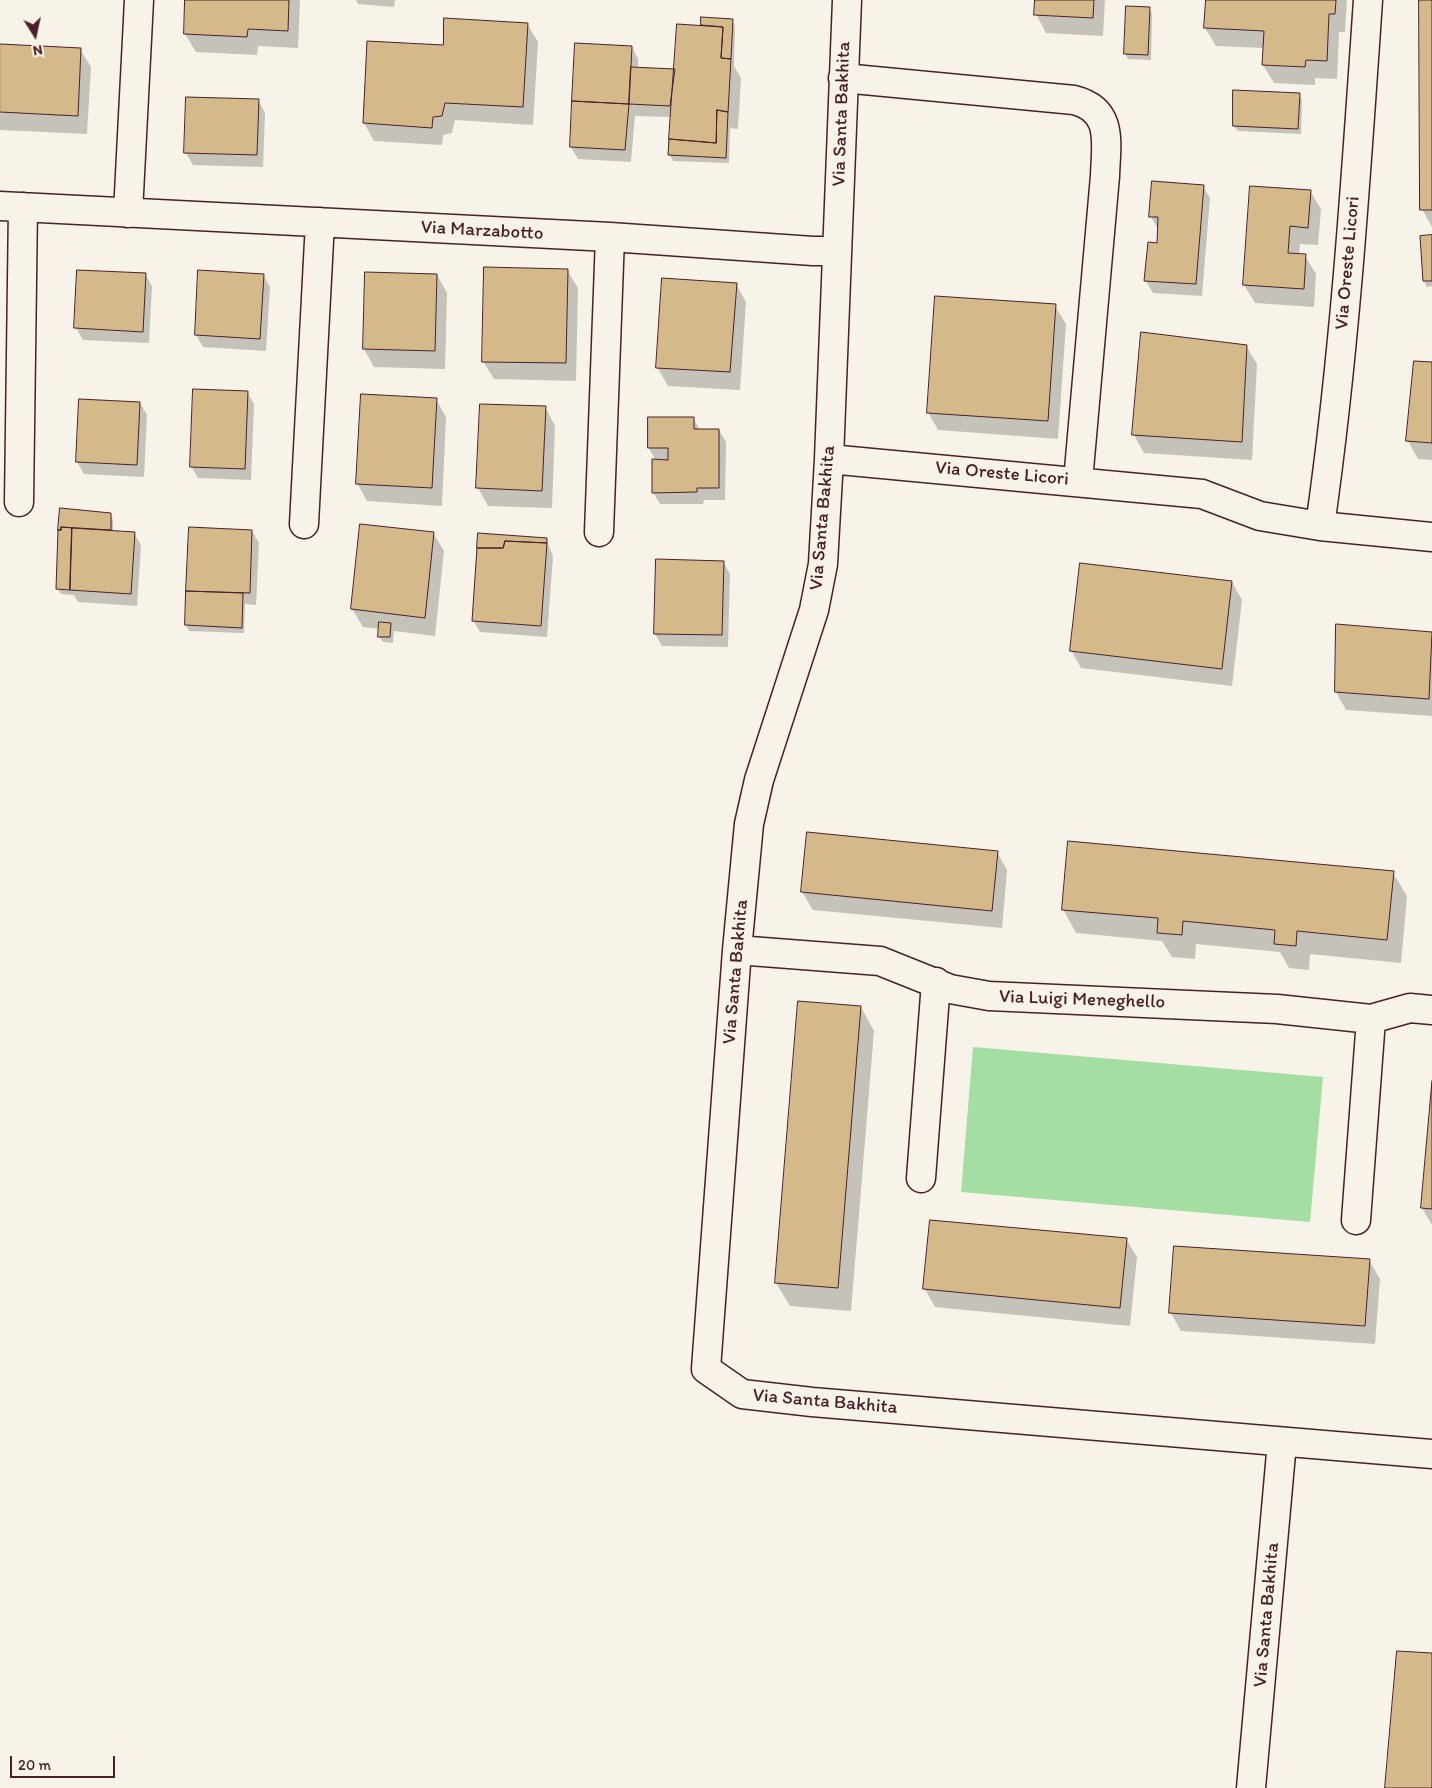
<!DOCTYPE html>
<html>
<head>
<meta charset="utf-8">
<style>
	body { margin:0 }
	#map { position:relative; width:1432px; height:1788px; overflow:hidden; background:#f7f3e8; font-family:Itim,sans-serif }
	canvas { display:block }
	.north { position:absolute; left:10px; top:10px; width:50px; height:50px; -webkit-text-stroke:4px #f7f3e8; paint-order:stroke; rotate:170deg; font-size:14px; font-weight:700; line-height:20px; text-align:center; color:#4a1f2b }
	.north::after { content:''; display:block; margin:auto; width:18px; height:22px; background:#4a1f2b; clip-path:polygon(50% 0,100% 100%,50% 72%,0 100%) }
	.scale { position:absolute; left:10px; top:1756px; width:105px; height:22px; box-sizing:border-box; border:2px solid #4a1f2b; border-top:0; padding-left:6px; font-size:15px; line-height:18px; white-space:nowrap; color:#4a1f2b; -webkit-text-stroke:4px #f7f3e8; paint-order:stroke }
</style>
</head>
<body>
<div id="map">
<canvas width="1432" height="1788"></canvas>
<div class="north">N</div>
<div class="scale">20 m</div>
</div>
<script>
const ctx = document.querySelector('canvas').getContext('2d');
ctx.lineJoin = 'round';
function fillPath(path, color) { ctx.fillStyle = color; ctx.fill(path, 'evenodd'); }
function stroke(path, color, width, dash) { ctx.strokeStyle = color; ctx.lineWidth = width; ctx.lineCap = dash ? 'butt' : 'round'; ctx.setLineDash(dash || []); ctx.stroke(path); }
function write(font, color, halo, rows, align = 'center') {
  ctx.font = font + ' Itim,sans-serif'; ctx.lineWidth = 4; ctx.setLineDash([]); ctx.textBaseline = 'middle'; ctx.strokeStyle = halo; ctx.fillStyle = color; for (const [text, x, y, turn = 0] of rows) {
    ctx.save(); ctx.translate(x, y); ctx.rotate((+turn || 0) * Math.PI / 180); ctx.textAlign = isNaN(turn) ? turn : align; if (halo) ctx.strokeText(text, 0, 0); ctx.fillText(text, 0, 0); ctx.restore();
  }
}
const green = new Path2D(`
	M973 1047 1323 1077 1310 1222 961 1192Z`);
const shadow = new Path2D(`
	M187 0H300L298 48 258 46 257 55 196 52 185 34Z
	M356 0H395L394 7 358 4Z
	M1037 0H1105L1103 36 1046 33 1036 14Z
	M1207 0H1347L1345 32H1339L1337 79 1315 78V85L1274 83 1263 65 1264 48 1216 46 1205 28Z
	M1420 0H1432V227L1422 209Z
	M1149 8 1152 14 1151 60 1128 59 1125 53Z
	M702 18 732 20 735 26 734 66 741 78 738 129 730 128 729 163 673 161 670 155 672 117 635 116 631 162 578 159 571 147 632 47 638 59V69L675 70 703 27Z
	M527 24 538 42 533 125 455 120 452 133 443 135 442 145 374 141 364 123 444 47Z
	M0 46 80 49 91 67 87 134 0 130Z
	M1299 94 1302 100 1301 134 1238 131 1234 126Z
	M188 98 258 100 265 113 263 167 193 165 186 153Z
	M1203 186 1210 198 1202 296 1153 293 1146 281 1158 245V229L1151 217Z
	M1310 191 1321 209 1318 245 1300 244 1299 255 1305 256 1316 274 1314 307 1255 303 1244 285Z
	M1432 237V286L1427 287 1424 281Z
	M567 270 578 288 576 381 494 379 483 361Z
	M366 273 437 275 447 293 445 369 374 367 364 349Z
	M145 274 152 286 149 343 83 340 76 328Z
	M263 275 270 287 266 351 203 347 196 335Z
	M736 284 746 302 740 390 668 386 657 367Z
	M1055 306 1066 324 1058 439 938 430 928 412Z
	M1246 346 1257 364 1252 460 1144 453 1134 435Z
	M1432 363V460L1418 459 1408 441Z
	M247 392 254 404 251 480 198 478 191 466Z
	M436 399 446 417 442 506 367 501 357 483Z
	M140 403 147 415 144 477 84 474 77 462Z
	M481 405 545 407 555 426 552 508 488 506 478 488Z
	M693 418 700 430H719L726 442 725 500H704L703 504H660L653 492 656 461 649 448Z
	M61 509 110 514 113 520V532L134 533 141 545 137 606 78 602 74 595 61 594 57 588Z
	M252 531 259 543 256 605 245 604 244 633 189 631 186 625 188 592H189L188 590Z
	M433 533 444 551 435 636 394 631 393 643 383 642 379 636 380 629 363 627 352 609Z
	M546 540 553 556 547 637 480 632 473 620Z
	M723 562 730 574 728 647 662 646 655 634Z
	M1232 582 1242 600 1232 686 1081 668 1071 650Z
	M1337 626 1432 633V716L1346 710 1336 692Z
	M997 852 1007 870 1002 928 813 910 802 892Z
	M1393 873 1407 896 1401 963 1310 954 1309 970 1289 968 1280 952 1196 944 1195 959 1172 957 1162 941 1076 933 1063 909Z
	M861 1007 874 1031 851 1311 790 1306 776 1283Z
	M1432 1095V1225L1422 1208Z
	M1126 1239 1137 1257 1130 1326 935 1307 925 1289Z
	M1369 1260 1380 1279 1375 1344 1181 1331 1171 1313Z`);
const building = new Path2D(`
	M185 0H289L288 31 248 29 247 37 184 34Z
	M1035 0H1094L1093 18 1034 15Z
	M1206 0H1336L1335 14H1329L1327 61 1306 60 1305 67 1262 65 1264 31 1204 28Z
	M1419 0H1432V210H1420Z
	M1126 6 1150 7 1148 55 1124 54Z
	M701 17 733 19 731 59 721 58 723 27 701 25Z
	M444 18 528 23 523 107 445 103 442 116 433 117 432 128 363 123 367 41 443 45Z
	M677 24 723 27 721 58 731 59 728 112 717 110 716 143 669 139Z
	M575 43 632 46 629 104 572 101Z
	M0 44 81 48 78 116 0 112Z
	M631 67 675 69 670 106 629 104Z
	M1233 90 1300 93 1298 129 1233 126Z
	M186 97 259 99 257 155 184 153Z
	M572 101 629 104 625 150 570 147Z
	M717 110 728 112 726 158 668 155 669 139 716 143Z
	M1152 181 1204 185 1196 284 1144 281 1148 242 1157 243 1158 217H1149Z
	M1250 186 1311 190 1308 228 1290 226 1288 253 1306 254 1304 289 1243 285Z
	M1432 235V281H1423L1420 236Z
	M484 267 568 269 566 363 482 362Z
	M77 270 146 273 143 332 74 328Z
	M198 270 264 274 260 339 195 335Z
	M365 272 437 274 435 351 363 349Z
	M662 278 737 283 730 372 656 368Z
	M935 296 1056 304 1048 421 927 413Z
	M1141 332 1247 345 1242 442 1132 435Z
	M1414 361 1432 362V443L1406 441Z
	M193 389 248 391 245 469 190 467Z
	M361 394 437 398 432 488 356 484Z
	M79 399 140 402 137 465 76 462Z
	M480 404 546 406 542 491 476 488Z
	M648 417H694V429H719V488H697V492L652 493V459L668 460V448H648Z
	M60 508 111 513V530L61 527V530H58Z
	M360 524 434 532 425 618 351 609Z
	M61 527 72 528 70 590 56 589 58 530H61Z
	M189 527 252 530 250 593 186 591Z
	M72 528 135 532 131 594 70 590Z
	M478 533 547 538V543L505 541 503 548H477Z
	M505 541 547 543 541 626 472 621 477 548H503Z
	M656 559 724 561 722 635 654 634Z
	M1080 563 1232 581 1222 669 1070 651Z
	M186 591 243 593 242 628 185 625Z
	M379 622 391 623 390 637H378Z
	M1336 624 1432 632 1429 699 1335 692Z
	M807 832 998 851 992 911 801 892Z
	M1068 841 1394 871 1387 940 1297 931 1296 946 1274 944 1275 930 1183 921 1182 935 1157 933 1158 918 1062 910Z
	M798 1001 861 1006 838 1288 775 1283Z
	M1432 1081V1209L1421 1208Z
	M930 1220 1127 1238 1120 1308 923 1289Z
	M1174 1246 1370 1259 1365 1326 1169 1313Z
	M1397 1651 1432 1653V1788H1385Z`);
const minor = new Path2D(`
	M847 0 829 459 823 564 814 610 759 780 749 824 737 950 706 1369 742 1394 812 1402 1432 1454
	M843 78 1074 100C1114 110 1106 143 1105 176L1078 481
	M0 206 610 237 813 251H836
	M128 213 139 0
	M829 459 1202 494 1260 516 1320 526 1432 537
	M19 502 23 207
	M304 524 320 222
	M1320 526C1345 351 1356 176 1368 0
	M599 532 610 237
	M737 950 880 961 950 989 989 996 1277 1009 1371 1019 1410 1008 1432 1010
	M921 1178 936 982
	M1356 1220 1371 1019
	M1251 1788 1282 1442`);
const streetNames = [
	["Via Santa Bakhita",842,114,-88],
	["Via Marzabotto",482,231,3],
	["Via Oreste Licori",1348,263,-85],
	["Via Oreste Licori",1002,474,5],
	["Via Santa Bakhita",823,518,-85],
	["Via Santa Bakhita",736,972,-85],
	["Via Luigi Meneghello",1082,1000,2],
	["Via Santa Bakhita",825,1402,5],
	["Via Santa Bakhita",1267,1615,-85]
];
fillPath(green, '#a5dea3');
fillPath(shadow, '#0003');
fillPath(building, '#d4ba8a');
stroke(building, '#4a1f2b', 1);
stroke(minor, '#4a1f2b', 31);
stroke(minor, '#f7f3e8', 28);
write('19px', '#4a1f2b', '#f7f3e8', streetNames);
</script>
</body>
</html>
